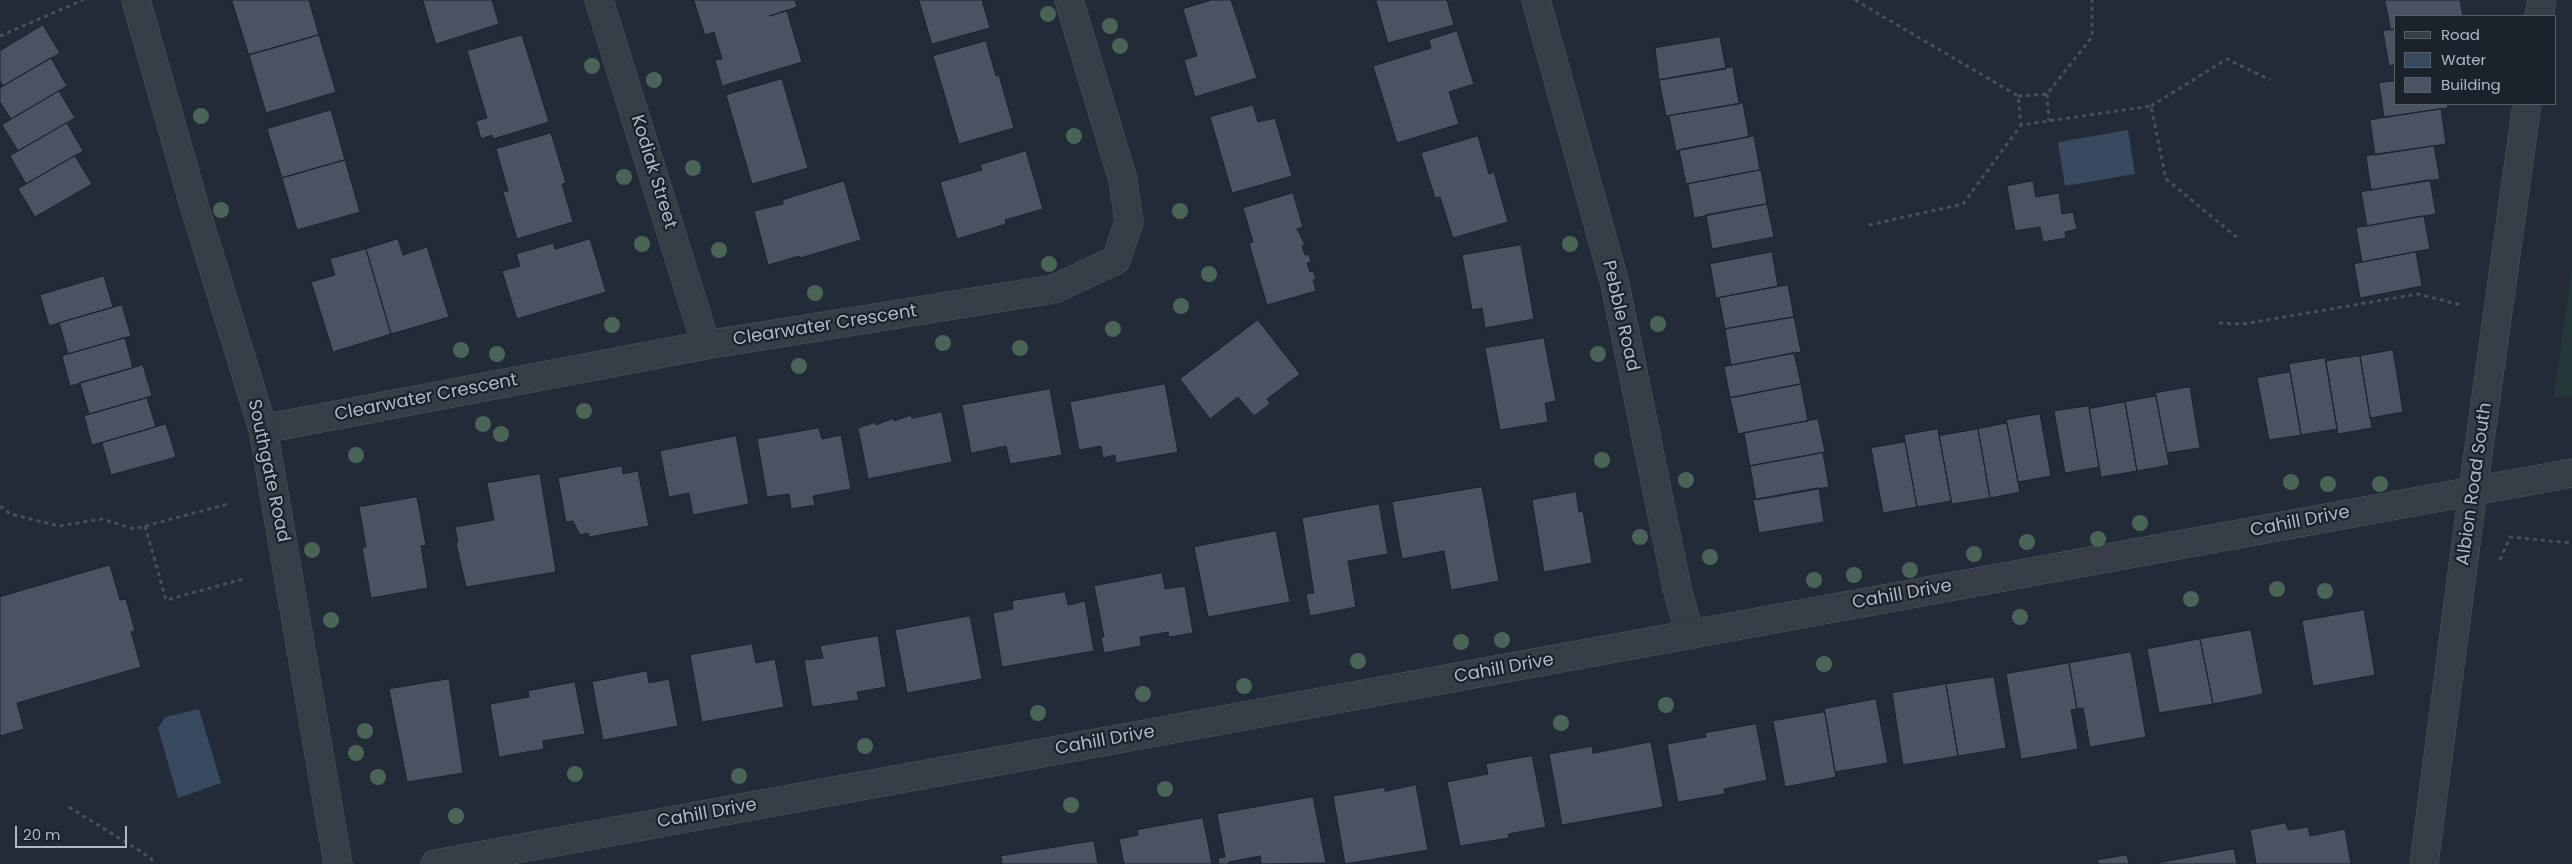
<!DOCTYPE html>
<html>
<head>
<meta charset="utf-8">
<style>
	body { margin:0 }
	#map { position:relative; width:2572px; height:864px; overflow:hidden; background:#222b37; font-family:Poppins,sans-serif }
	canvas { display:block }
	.legend { position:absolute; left:2394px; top:15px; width:162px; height:90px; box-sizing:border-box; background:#1b222c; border:1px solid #575e69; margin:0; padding:6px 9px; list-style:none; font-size:15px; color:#b0b8c4 }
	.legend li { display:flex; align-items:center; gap:10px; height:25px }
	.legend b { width:25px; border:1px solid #575e69 }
	.scale { position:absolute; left:15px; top:826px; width:112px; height:22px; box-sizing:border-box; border:2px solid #b0b8c4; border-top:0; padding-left:6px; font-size:15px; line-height:18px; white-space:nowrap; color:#b0b8c4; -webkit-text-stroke:4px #1b222c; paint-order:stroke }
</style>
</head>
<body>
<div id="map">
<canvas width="2572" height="864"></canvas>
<ul class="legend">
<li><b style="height:6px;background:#363d47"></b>Road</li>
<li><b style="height:14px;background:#39495f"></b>Water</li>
<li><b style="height:14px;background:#495361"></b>Building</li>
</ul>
<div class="scale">20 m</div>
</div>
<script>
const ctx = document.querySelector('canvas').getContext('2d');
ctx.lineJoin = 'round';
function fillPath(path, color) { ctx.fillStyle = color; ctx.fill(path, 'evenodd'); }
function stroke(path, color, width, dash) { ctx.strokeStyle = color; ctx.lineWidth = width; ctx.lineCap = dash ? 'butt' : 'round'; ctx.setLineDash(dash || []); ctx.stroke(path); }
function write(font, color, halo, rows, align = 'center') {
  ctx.font = font + ' Poppins,sans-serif'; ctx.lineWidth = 4.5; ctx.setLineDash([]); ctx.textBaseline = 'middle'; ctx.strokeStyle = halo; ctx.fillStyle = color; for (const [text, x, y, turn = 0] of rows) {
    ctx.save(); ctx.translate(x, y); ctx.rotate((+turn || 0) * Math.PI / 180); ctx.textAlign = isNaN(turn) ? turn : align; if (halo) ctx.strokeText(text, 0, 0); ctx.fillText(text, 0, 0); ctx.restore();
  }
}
const green = new Path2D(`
	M2572 267V397H2554Z`);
const water = new Path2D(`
	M2128 130 2135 174 2065 186 2058 142Z
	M199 709 221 783 178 798 158 728 165 717Z`);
const building = new Path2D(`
	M232 0H309L319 35 249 55Z
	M423 0H492L499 24 436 44Z
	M694 0H795L797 7 769 16 787 11 802 62 722 86 715 60 722 59 714 32 705 35Z
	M919 0H982L990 28 932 44Z
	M1212 0H1231L1257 78 1195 97 1184 60 1197 56 1183 9Z
	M1376 0H1447L1454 25 1388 43Z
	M2385 0H2460L2463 16H2396V29L2391 30Z
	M43 25 60 53 3 86 0 81V51Z
	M2396 29V64L2389 66 2383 31Z
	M1457 31 1474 84 1449 92 1459 124 1397 143 1373 66 1431 48 1429 40Z
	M319 35 336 92 266 113 249 55Z
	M522 35 549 122 493 139 492 135 481 139 476 121 487 118 467 51Z
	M1720 37 1726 69 1659 80 1655 48Z
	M986 41 996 76 999 75 1014 128 959 144 933 56Z
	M51 58 67 86 11 119 0 102V88Z
	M1733 67 1739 104 1666 116 1659 80Z
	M782 79 808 168 752 184 726 95Z
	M2396 81V104H2447L2448 108 2384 117 2379 83Z
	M59 91 75 118 18 151 2 125Z
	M1743 103 1749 137 1676 151 1669 116Z
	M1253 105 1258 122 1275 118 1292 176 1232 193 1210 117Z
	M2441 109 2446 144 2375 155 2370 120Z
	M331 110 345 160 282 178 267 129Z
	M67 123 83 151 26 184 10 156Z
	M551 133 566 183 562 184 573 222 517 239 503 192 508 191 496 149Z
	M1478 136 1489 174 1494 172 1508 222 1453 238 1440 197 1435 198 1421 153Z
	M1754 136 1760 170 1686 184 1679 150Z
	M2434 146 2440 179 2371 190 2366 156Z
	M1026 151 1043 209 1005 220 1006 224 957 239 940 182 982 170 980 165Z
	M75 156 92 184 35 217 18 189Z
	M345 160 360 212 297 230 282 178Z
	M1761 170 1767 204 1694 218 1688 184Z
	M2430 180 2436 214 2367 226 2361 192Z
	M844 181 861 240 800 258 799 256 768 265 754 211 783 204V200Z
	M2033 181 2036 197 2059 193 2062 214 2073 212 2077 229 2065 232 2066 238 2043 242 2040 227 2015 231 2007 186Z
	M1293 193 1303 227 1297 229 1305 245 1302 246 1305 255 1309 254 1311 262 1307 263 1310 272 1313 271 1316 279 1313 280 1316 291 1267 305 1249 243 1253 242 1243 208Z
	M1767 204 1774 237 1712 249 1706 215Z
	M2424 216 2430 249 2362 262 2356 228Z
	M398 239 403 255 427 247 449 317 391 334 366 249Z
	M590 239 606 292 517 319 502 271 520 266 516 254 553 243 555 249Z
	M1521 245 1534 319 1485 328 1482 308 1472 310 1462 255Z
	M366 249 391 334 333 352 311 282 335 275 330 259Z
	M1772 252 1778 286 1716 298 1710 264Z
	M2416 252 2422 286 2360 298 2354 264Z
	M104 276 113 307 49 326 40 295Z
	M1788 285 1794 317 1725 329 1719 298Z
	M122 305 131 336 68 354 59 323Z
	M1794 317 1801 352 1731 365 1725 329Z
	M1258 320 1300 374 1267 399 1270 404 1254 416 1238 397 1210 419 1180 379Z
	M125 338 133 368 70 386 62 356Z
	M1544 338 1556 401 1545 403 1548 422 1500 430 1485 348Z
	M2393 350 2403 412 2370 418 2360 356Z
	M1794 353 1801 384 1730 398 1724 367Z
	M2360 356 2372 428 2338 434 2326 361Z
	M2325 358 2337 429 2301 435 2289 364Z
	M143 365 152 396 89 414 80 383Z
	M2290 372 2301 435 2269 440 2257 378Z
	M1165 384 1178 452 1116 463 1115 455 1103 458 1101 446 1079 450 1070 402Z
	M1801 384 1808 421 1738 434 1730 398Z
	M2190 387 2200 448 2167 453 2155 393Z
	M1050 389 1062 455 1010 464 1006 446 971 453 962 405Z
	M2156 396 2169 465 2137 471 2125 402Z
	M147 398 156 427 92 445 84 416Z
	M2125 402 2137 471 2101 477 2089 409Z
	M2089 406 2099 467 2065 473 2054 411Z
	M942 412 952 462 868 479 858 428 876 422V425L894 418V421L911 415 912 418Z
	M2040 414 2051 476 2018 482 2006 420Z
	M1818 419 1825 452 1750 466 1744 433Z
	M2007 423 2020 492 1990 498 1978 429Z
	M166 424 176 457 111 475 102 443Z
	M819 428 822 439 841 435 851 489 813 496 815 505 791 509 789 494 767 497 757 439Z
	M1938 429 1951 501 1917 507 1904 435Z
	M1978 429 1990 498 1952 504 1939 436Z
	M736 436 749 504 693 515 689 493 669 497 660 451Z
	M1905 442 1917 507 1883 513 1871 448Z
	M1823 453 1829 487 1756 500 1750 466Z
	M622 466 623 474 638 471 649 526 589 537 588 533 580 535 573 521 566 522 558 478Z
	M540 474 556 572 466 587 456 543 458 542 455 527 494 520 487 483Z
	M1482 487 1499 581 1451 590 1444 551 1402 559 1392 502Z
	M1819 488 1824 522 1759 533 1753 500Z
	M1576 492 1579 512 1583 511 1592 563 1544 572 1532 500Z
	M417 497 426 545 421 546 428 588 371 598 362 547H366L359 507Z
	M1379 504 1388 554 1348 561 1356 607 1310 616 1306 594 1314 593 1302 518Z
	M1276 531 1290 602 1208 617 1194 547Z
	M110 565 120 600 126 599 135 631 131 632 141 667 17 703 24 729 0 736V597Z
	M1162 573 1165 589 1185 586 1193 633 1169 637 1168 632 1140 637 1141 646 1104 653 1101 637H1104L1094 586Z
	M1065 592 1068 605 1085 601 1094 651 1002 667 993 613 1013 609 1012 601Z
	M2364 610 2375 675 2313 686 2302 621Z
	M970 616 982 679 907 693 895 630Z
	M2251 630 2263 694 2213 704 2200 639Z
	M878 636 886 687 857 692 859 700 812 707 804 660 823 658 820 646Z
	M2200 639 2213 704 2159 713 2147 649Z
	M752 644 756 663 775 659 784 707 702 722 690 655Z
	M2131 652 2146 737 2090 747 2083 708 2077 709 2069 663Z
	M2069 663 2077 709 2071 710 2078 749 2021 759 2006 674Z
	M647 671 649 683 669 679 678 726 603 740 592 682Z
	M1994 677 2006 748 1958 756 1946 684Z
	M449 679 463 773 407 782 389 689Z
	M575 682 585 734 543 741 544 749 499 757 490 704 529 697 528 691Z
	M1946 684 1958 756 1903 765 1892 693Z
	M1876 699 1888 763 1835 772 1824 709Z
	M1825 712 1836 777 1785 787 1773 721Z
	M1756 724 1767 780 1724 789 1725 794 1678 802 1667 744 1706 737 1705 733Z
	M1651 742 1663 807 1562 825 1549 754 1592 746 1593 753Z
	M1532 756 1546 827 1508 834 1509 838 1460 846 1447 782 1488 774 1486 764Z
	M1416 785 1428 850 1345 864 1333 796 1385 787V791Z
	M1313 797 1326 863 1261 864 1260 856 1229 862V864H1219L1218 858 1225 857 1217 814Z
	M1203 818 1212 864H1124L1119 839 1138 835 1137 830Z
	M2286 823 2288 830 2308 827 2310 836 2345 829 2351 864H2254L2256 863 2250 830Z
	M1094 841 1098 864H1002L1001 856Z
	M2234 849 2237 864H2152Z
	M2127 855 2129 864H2098V860Z`);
const path = new Path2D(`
	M1855 0 2018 96 2021 125
	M0 36 83 0
	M2047 94 2049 121
	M2018 96 2047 94 2092 37V0
	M2151 106 2227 59 2270 80
	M1869 225 1963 204 2021 125 2151 106 2166 179 2240 240
	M2219 323 2243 324 2418 294 2461 305
	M0 506 10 514 59 526 102 519 134 529 228 504
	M145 526 166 600 243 579
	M2500 560 2510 537 2572 543
	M69 807 151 858 153 864`);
const minor = new Path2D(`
	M599 0 706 345
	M1536 0 1615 284 1677 588 1690 635
	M263 429 706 345 1054 289 1116 260 1129 222 1123 180 1069 0`);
const tertiary = new Path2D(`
	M136 0 194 205 263 429 338 864
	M2539 16 2542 0
	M435 864 2572 473
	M2424 864 2473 490 2527 104`);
const trees = [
	[1048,14],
	[1110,26],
	[1120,46],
	[592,66],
	[654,80],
	[201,116],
	[1074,136],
	[693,168],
	[624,177],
	[221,210],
	[1180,211],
	[642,244],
	[1570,244],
	[719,250],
	[1049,264],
	[1209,274],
	[815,293],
	[1181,306],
	[1658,324],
	[612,325],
	[1113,329],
	[943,343],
	[1020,348],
	[461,350],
	[497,354],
	[1598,354],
	[799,366],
	[584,411],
	[483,424],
	[501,434],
	[356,455],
	[1602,460],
	[1686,480],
	[2291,482],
	[2328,484],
	[2380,484],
	[2140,523],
	[1640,537],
	[2098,539],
	[2027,542],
	[312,550],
	[1974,554],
	[1710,557],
	[1910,570],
	[1854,575],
	[1814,580],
	[2277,589],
	[2325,591],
	[2191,599],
	[2020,617],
	[331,620],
	[1502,640],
	[1461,642],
	[1358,661],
	[1824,664],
	[1244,686],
	[1143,694],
	[1666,705],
	[1038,713],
	[1561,723],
	[365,731],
	[865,746],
	[356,753],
	[575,774],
	[739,776],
	[378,777],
	[1165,789],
	[1071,805],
	[456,816]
];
const streetNames = [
	["Kodiak Street",653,172,73],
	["Pebble Road",1620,316,77],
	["Clearwater Crescent",825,326,-9],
	["Clearwater Crescent",426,398,-11],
	["Southgate Road",268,471,78],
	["Albion Road South",2475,484,-82],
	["Cahill Drive",2300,522,-11],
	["Cahill Drive",1902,595,-10],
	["Cahill Drive",1504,669,-10],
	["Cahill Drive",1105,741,-10],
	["Cahill Drive",707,814,-10]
];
fillPath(green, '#253839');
fillPath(water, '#39495f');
fillPath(building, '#495361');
stroke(building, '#1d242e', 1);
stroke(minor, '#505862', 29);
stroke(tertiary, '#505862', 29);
stroke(path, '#425355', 3, [4, 4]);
stroke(minor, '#363d47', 28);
stroke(tertiary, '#363d47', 28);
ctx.fillStyle = '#4a6457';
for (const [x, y] of trees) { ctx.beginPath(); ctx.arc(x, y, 8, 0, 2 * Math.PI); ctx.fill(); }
write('18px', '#b0b8c4', '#1b222c', streetNames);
</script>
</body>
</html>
